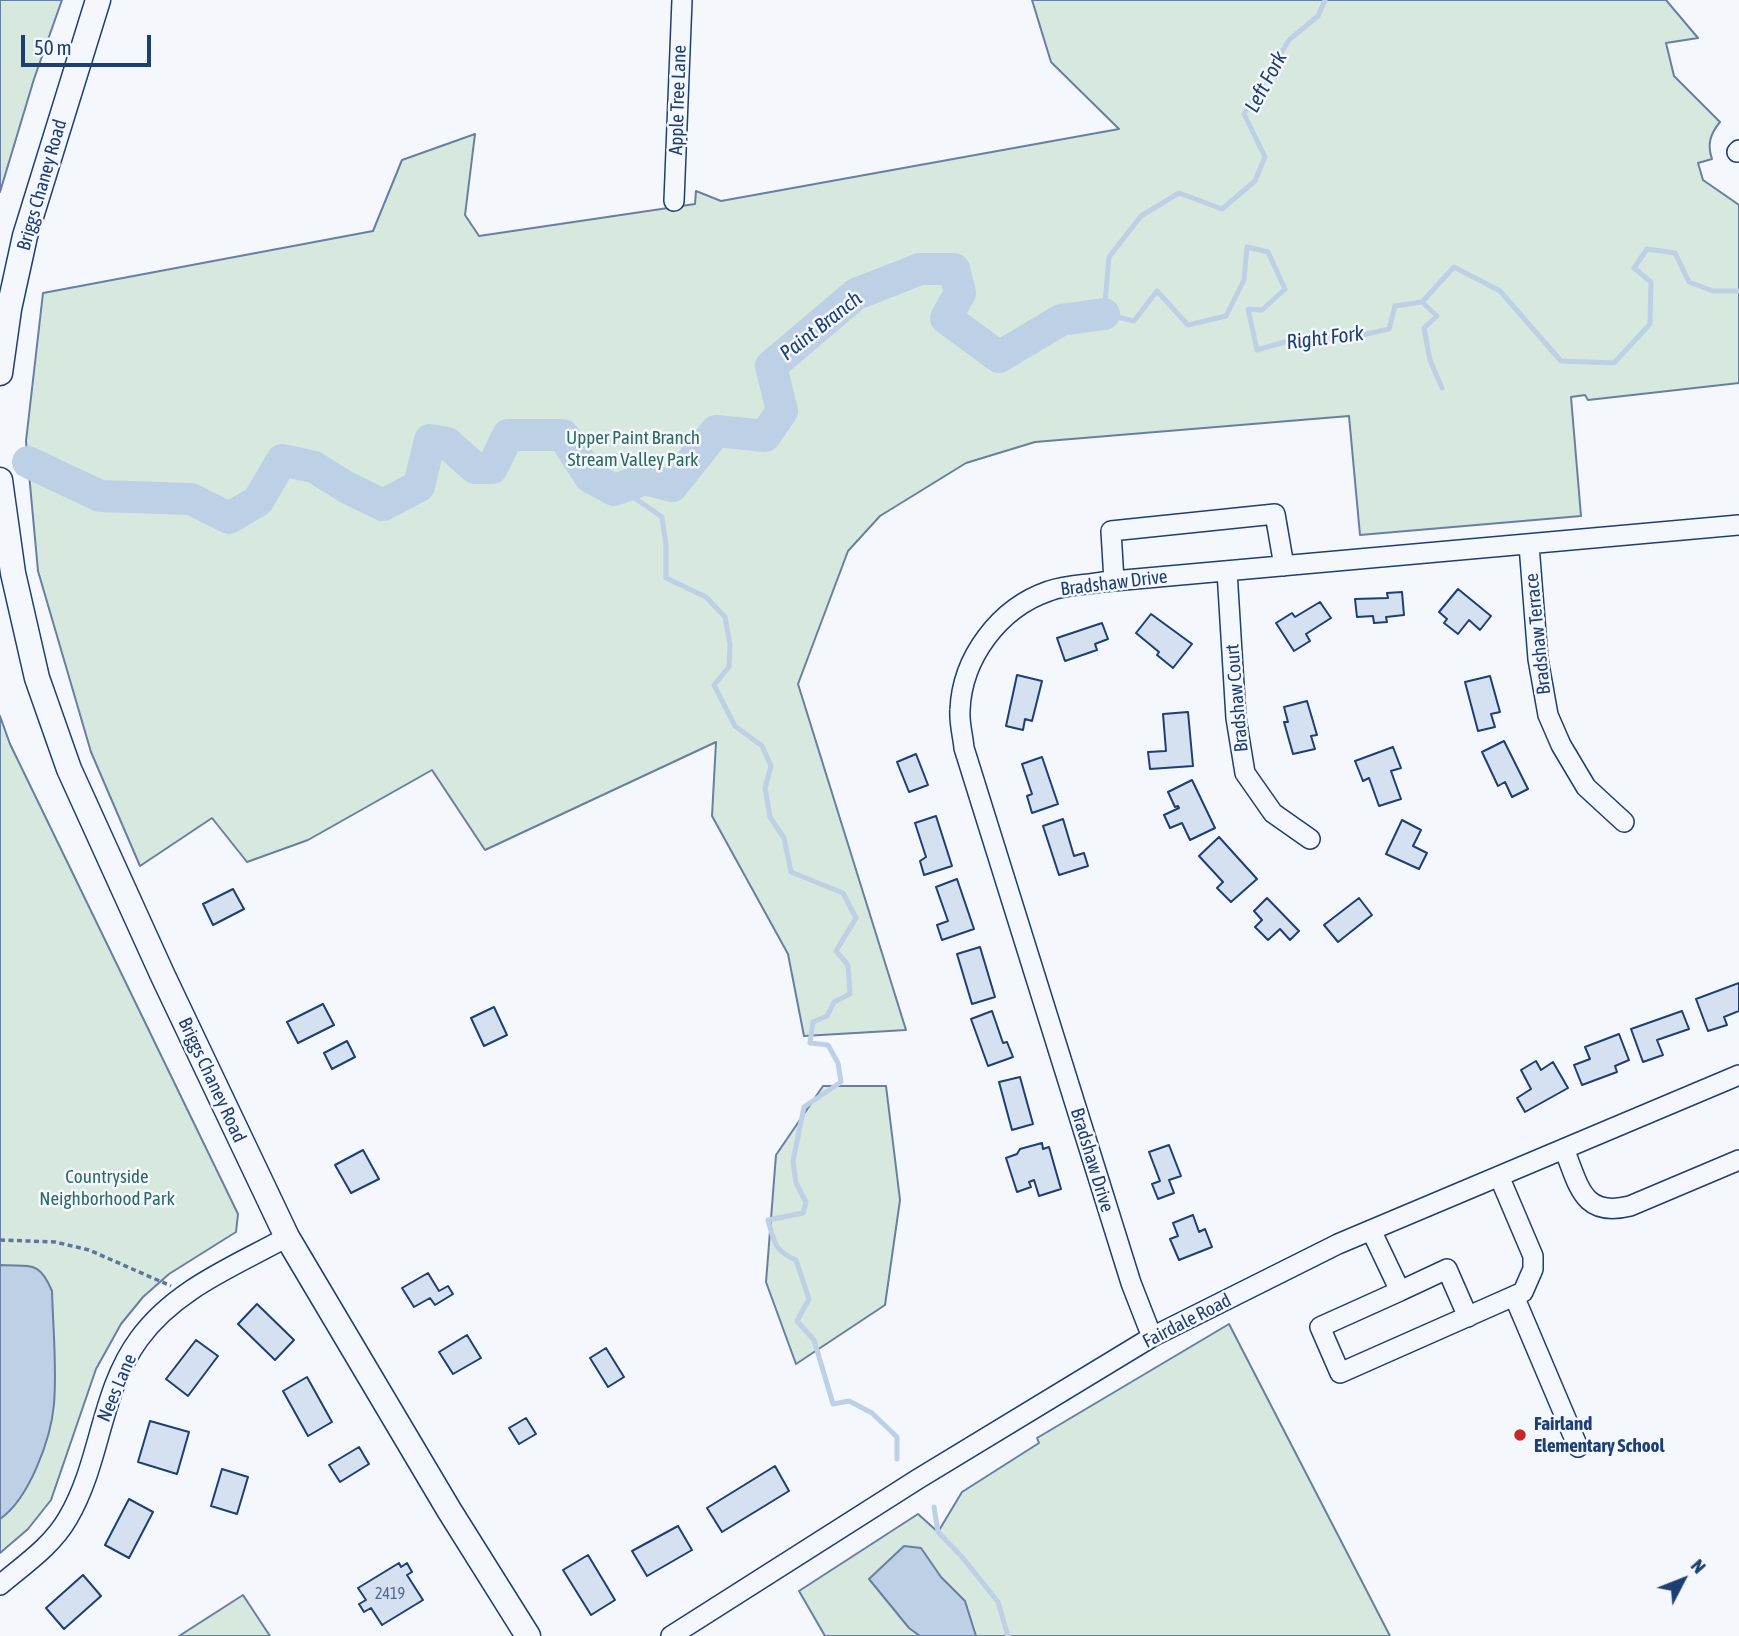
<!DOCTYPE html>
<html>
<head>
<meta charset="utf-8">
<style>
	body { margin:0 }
	#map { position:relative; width:1739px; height:1636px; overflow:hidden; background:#f4f7fb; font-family:"Asap Condensed",sans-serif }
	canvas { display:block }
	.north { position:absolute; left:1648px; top:1545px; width:70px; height:70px; -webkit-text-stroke:5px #f4f7fb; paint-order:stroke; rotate:48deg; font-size:19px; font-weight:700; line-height:28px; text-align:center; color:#1d3f73 }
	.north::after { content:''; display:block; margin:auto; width:24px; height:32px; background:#1d3f73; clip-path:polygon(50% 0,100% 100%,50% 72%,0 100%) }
	.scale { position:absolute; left:21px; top:35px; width:130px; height:32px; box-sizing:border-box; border:4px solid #1d3f73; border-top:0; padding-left:9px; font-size:21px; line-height:24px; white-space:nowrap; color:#1d3f73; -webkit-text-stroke:5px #f4f7fb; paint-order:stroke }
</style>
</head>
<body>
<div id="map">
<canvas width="1739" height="1636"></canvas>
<div class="north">N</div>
<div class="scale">50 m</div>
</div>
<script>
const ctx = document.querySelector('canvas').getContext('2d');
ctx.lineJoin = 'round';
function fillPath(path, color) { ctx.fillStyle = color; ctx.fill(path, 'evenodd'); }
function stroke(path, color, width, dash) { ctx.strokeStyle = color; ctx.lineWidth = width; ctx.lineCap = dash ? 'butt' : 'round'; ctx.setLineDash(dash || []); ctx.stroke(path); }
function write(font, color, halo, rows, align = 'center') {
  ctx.font = font + ' "Asap Condensed",sans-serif'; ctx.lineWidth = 5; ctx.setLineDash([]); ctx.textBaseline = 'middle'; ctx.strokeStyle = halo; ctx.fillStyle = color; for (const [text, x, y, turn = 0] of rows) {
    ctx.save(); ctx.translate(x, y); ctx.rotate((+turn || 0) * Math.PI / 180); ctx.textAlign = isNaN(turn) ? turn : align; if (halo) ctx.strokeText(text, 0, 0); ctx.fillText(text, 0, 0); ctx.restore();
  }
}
const green = new Path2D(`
	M0 0H62L34 79 0 192Z
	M1032 0H1666L1698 38 1666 43 1674 76 1720 122C1710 134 1707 145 1712 159L1698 163 1703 180 1739 205V383L1588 400 1585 395 1571 397 1581 516 1360 535 1349 416 1035 442 966 463 880 516 848 551 798 684 906 1030 804 1036 788 954 712 816 716 742 485 850 432 770 308 840 247 862 212 818 140 866 91 752 38 571 26 441 43 293 373 231 402 160 475 134 465 215 479 236 695 204 696 191 721 201 1119 129 1051 62Z
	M0 716 10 744 238 1214 236 1232 169 1274 143 1297 121 1324 96 1369 51 1500 28 1529 0 1553Z
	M823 1086H886L900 1200 885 1305 796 1364 766 1282 776 1155Z
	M1229 1324 1390 1636H825L799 1591 918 1514 938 1532 962 1492 1039 1443 1037 1438Z
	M243 1595 270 1636H179Z`);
const water = new Path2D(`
	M0 1265C31 1267 39 1260 52 1291 53 1328 57 1367 54 1404 51 1439 29 1499 0 1519Z
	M904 1546 921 1548 941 1577 965 1601 976 1636H920L909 1628 869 1579Z`);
const stream = new Path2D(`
	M1325 0 1318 16 1289 40 1244 114 1265 157 1255 181 1222 209 1179 193 1141 216 1109 257 1104 314 1134 321 1157 291 1188 325 1226 316 1244 280 1247 247 1268 252 1285 289 1262 310 1248 309 1257 350 1305 336H1358L1389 329 1395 306 1422 302 1454 267 1500 291 1561 361 1614 363 1650 324 1651 282 1634 268 1647 249 1675 253 1689 282 1713 291H1739
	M1422 302 1437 316 1424 328 1430 360 1442 388
	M614 490 633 497 662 517 666 545V578L706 597 725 617 730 644 729 667 714 685 735 726 762 746 771 766 765 788 770 817 784 838 791 872 843 893 856 918 836 951 848 965 850 994 834 1002 827 1016 813 1022 810 1043 828 1045 838 1063 841 1082 804 1107 793 1161 796 1183 806 1202 803 1213 768 1220C774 1241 774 1251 796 1260L809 1299 797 1321 814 1340 833 1404 849 1401 872 1413 897 1437V1459
	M934 1507 938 1532 963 1558 998 1602 1008 1636`);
const river = new Path2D(`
	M28 462 100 496 191 499 229 518 258 501 282 460 314 467 346 487 383 505 419 486 430 440 447 443 475 468H492L508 435H563L590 477 614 490 645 479 672 486 716 431 765 436 782 411 771 366 856 294 920 269H954L960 293 946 318 999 357 1061 320 1104 314`);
const building = new Path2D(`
	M1458 589 1491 616 1480 630 1469 620 1458 634 1444 623 1447 619 1439 612Z
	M1402 592 1404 615 1386 617 1387 622 1374 623 1373 616 1357 617 1355 599 1388 598 1387 593Z
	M1320 602 1331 618 1306 634 1310 641 1294 651 1276 623 1292 613 1295 617Z
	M1151 614 1192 644 1173 668 1157 655 1159 652 1136 633Z
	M1102 623 1108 639 1095 644 1097 650 1065 661 1057 638Z
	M1017 675 1042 681 1032 721 1025 719 1023 730 1006 726Z
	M1490 676 1500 712 1491 714 1495 727 1478 731 1465 682Z
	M1307 701 1317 735 1311 736 1315 749 1293 754 1284 722H1288L1284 707Z
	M1188 712 1193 766 1150 769 1148 752 1166 751 1163 714Z
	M1504 741 1528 789 1512 797 1505 782 1498 786 1482 752Z
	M1393 747 1401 768 1391 771 1401 799 1379 806 1369 778 1363 781 1355 761Z
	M916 754 928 785 909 792 897 762Z
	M1042 757 1058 804 1032 813 1027 796 1032 794 1022 764Z
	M1192 780 1215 828 1190 840 1182 823 1170 828 1164 815 1179 808 1178 806 1175 807 1168 792Z
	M936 816 952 866 924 875 920 861 926 857 915 823Z
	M1063 819 1074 856 1084 853 1088 866 1059 875 1043 826Z
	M1402 820 1421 830 1413 846 1427 853 1419 869 1386 854Z
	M1219 837 1257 879 1231 902 1217 888 1223 882 1199 856Z
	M957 879 974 929 942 940 937 925 948 921 936 887Z
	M233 889 244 909 213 925 203 904Z
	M1267 898 1299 931 1290 940 1280 929 1268 940 1255 927 1262 920 1254 911Z
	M1359 898 1372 915 1338 942 1324 925Z
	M980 947 995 997 972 1004 957 954Z
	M1739 983V1011L1724 1017 1727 1025 1708 1031 1696 999Z
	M323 1004 334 1025 298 1043 287 1022Z
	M494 1007 507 1035 484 1046 471 1018Z
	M992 1011 1003 1043 1007 1042 1013 1057 988 1066 971 1019Z
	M1682 1011 1689 1029 1657 1040 1663 1055 1643 1062 1631 1029Z
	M1619 1034 1629 1060 1615 1066 1617 1072 1582 1085 1574 1065 1590 1059 1585 1047Z
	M347 1041 355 1057 332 1069 324 1053Z
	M1536 1061 1541 1070 1553 1062 1568 1088 1525 1112 1517 1098 1531 1089 1521 1070Z
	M1020 1077 1033 1124 1012 1130 999 1082Z
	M1042 1143 1043 1149 1049 1147 1061 1189 1039 1196 1034 1180 1029 1182 1031 1187 1017 1192 1006 1158 1017 1154 1020 1149Z
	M1169 1145 1181 1176 1169 1180 1174 1193 1158 1199 1152 1184 1160 1181 1149 1152Z
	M363 1150 379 1179 351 1193 335 1165Z
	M1193 1215 1199 1232 1205 1229 1212 1247 1179 1260 1170 1239 1178 1236 1173 1223Z
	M428 1273 439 1291 448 1286 453 1294 435 1305 430 1298 414 1307 402 1288Z
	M257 1304 294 1340 275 1360 238 1324Z
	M467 1335 481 1358 453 1374 439 1352Z
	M196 1340 218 1356 188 1396 166 1379Z
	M606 1348 624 1377 608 1387 590 1358Z
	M307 1377 332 1422 308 1436 283 1391Z
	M526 1418 536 1434 519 1444 509 1428Z
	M150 1421 189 1432 177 1474 138 1462Z
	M359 1447 369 1464 340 1482 329 1465Z
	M775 1466 789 1491 722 1532 707 1508Z
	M222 1469 248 1477 237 1514 211 1506Z
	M129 1499 153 1512 129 1558 105 1545Z
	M678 1526 692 1550 647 1576 632 1551Z
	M588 1555 615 1600 591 1615 563 1570Z
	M399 1563 401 1567 407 1563 412 1572 407 1575 423 1600 382 1625 371 1608 364 1612 359 1604 366 1600 358 1588Z
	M83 1575 101 1596 64 1629 46 1608Z`);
const path = new Path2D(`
	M0 1240 55 1242 89 1250 171 1286`);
const minor = new Path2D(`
	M1737 152 1739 150
	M674 201 682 0
	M1529 545 1538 659 1548 715 1561 745 1586 787 1624 822
	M1227 571 1236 718 1245 773 1273 813 1310 839
	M1114 581 1111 531 1275 514 1284 566
	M1564 1149C1579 1185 1582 1218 1630 1206L1739 1160
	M1371 1230 1400 1291 1320 1327 1340 1373 1523 1292 1533 1269V1256L1499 1176
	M1400 1291 1447 1269 1468 1317
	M1514 1296 1578 1447
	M1152 1337 1131 1283 964 748C963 736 959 723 960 710 962 658 999 608 1049 591 1065 585 1085 585 1102 582L1739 525
	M0 1585C25 1564 52 1546 68 1518 101 1462 100 1392 139 1339 175 1289 235 1266 287 1237
	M671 1636 918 1479 1152 1337 1338 1244 1739 1075`);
const major = new Path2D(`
	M0 373 9 309 25 236 98 0
	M0 480 13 573 37 678 69 769 163 976 287 1237 449 1510 528 1636`);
const markers = [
	[1520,1435,7,"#c62828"]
];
const numberNames = [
	["2419",390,1594]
];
const streetNames = [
	["Apple Tree Lane",678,100,-88],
	["Briggs Chaney Road",42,185,-74],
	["Bradshaw Drive",1114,583,-7],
	["Bradshaw Terrace",1538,634,-96],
	["Bradshaw Court",1237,698,-95],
	["Briggs Chaney Road",212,1080,65],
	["Bradshaw Drive",1092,1160,73],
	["Fairdale Road",1187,1321,-27],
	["Nees Lane",117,1388,-67]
];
const parkNames = [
	["Upper Paint Branch",633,438],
	["Stream Valley Park",633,460],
	["Countryside",107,1177],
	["Neighborhood Park",107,1199]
];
const poiNames = [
	["Fairland",1534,1424],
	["Elementary School",1534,1446]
];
const waterNames = [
	["Left Fork",1266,82,-62],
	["Paint Branch",821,326,-38],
	["Right Fork",1325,338,-7]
];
fillPath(green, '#d7e8df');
stroke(green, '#687fa3', 2);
fillPath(water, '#bed0e5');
stroke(water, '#687fa3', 2);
stroke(stream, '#bed0e5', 5);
stroke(river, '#bed0e5', 32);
fillPath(building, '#d5e0f0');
stroke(building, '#1d3f73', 2);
stroke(minor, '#1d3f73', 22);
stroke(major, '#1d3f73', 27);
stroke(path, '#5e769c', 3.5, [5, 3.5]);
stroke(minor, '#f4f7fb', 19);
stroke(major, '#f4f7fb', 24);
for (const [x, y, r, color] of markers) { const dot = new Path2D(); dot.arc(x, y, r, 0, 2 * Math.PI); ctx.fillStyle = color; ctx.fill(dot); stroke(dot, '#f4f7fb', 2.5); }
write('16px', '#4b6792', null, numberNames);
write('19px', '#1d3f73', '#f4f7fb', streetNames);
write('19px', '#2c6c60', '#f4f7fb', parkNames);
write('bold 19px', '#1d3f73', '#f4f7fb', poiNames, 'left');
write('italic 21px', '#1d3f73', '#f4f7fb', waterNames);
</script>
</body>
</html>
